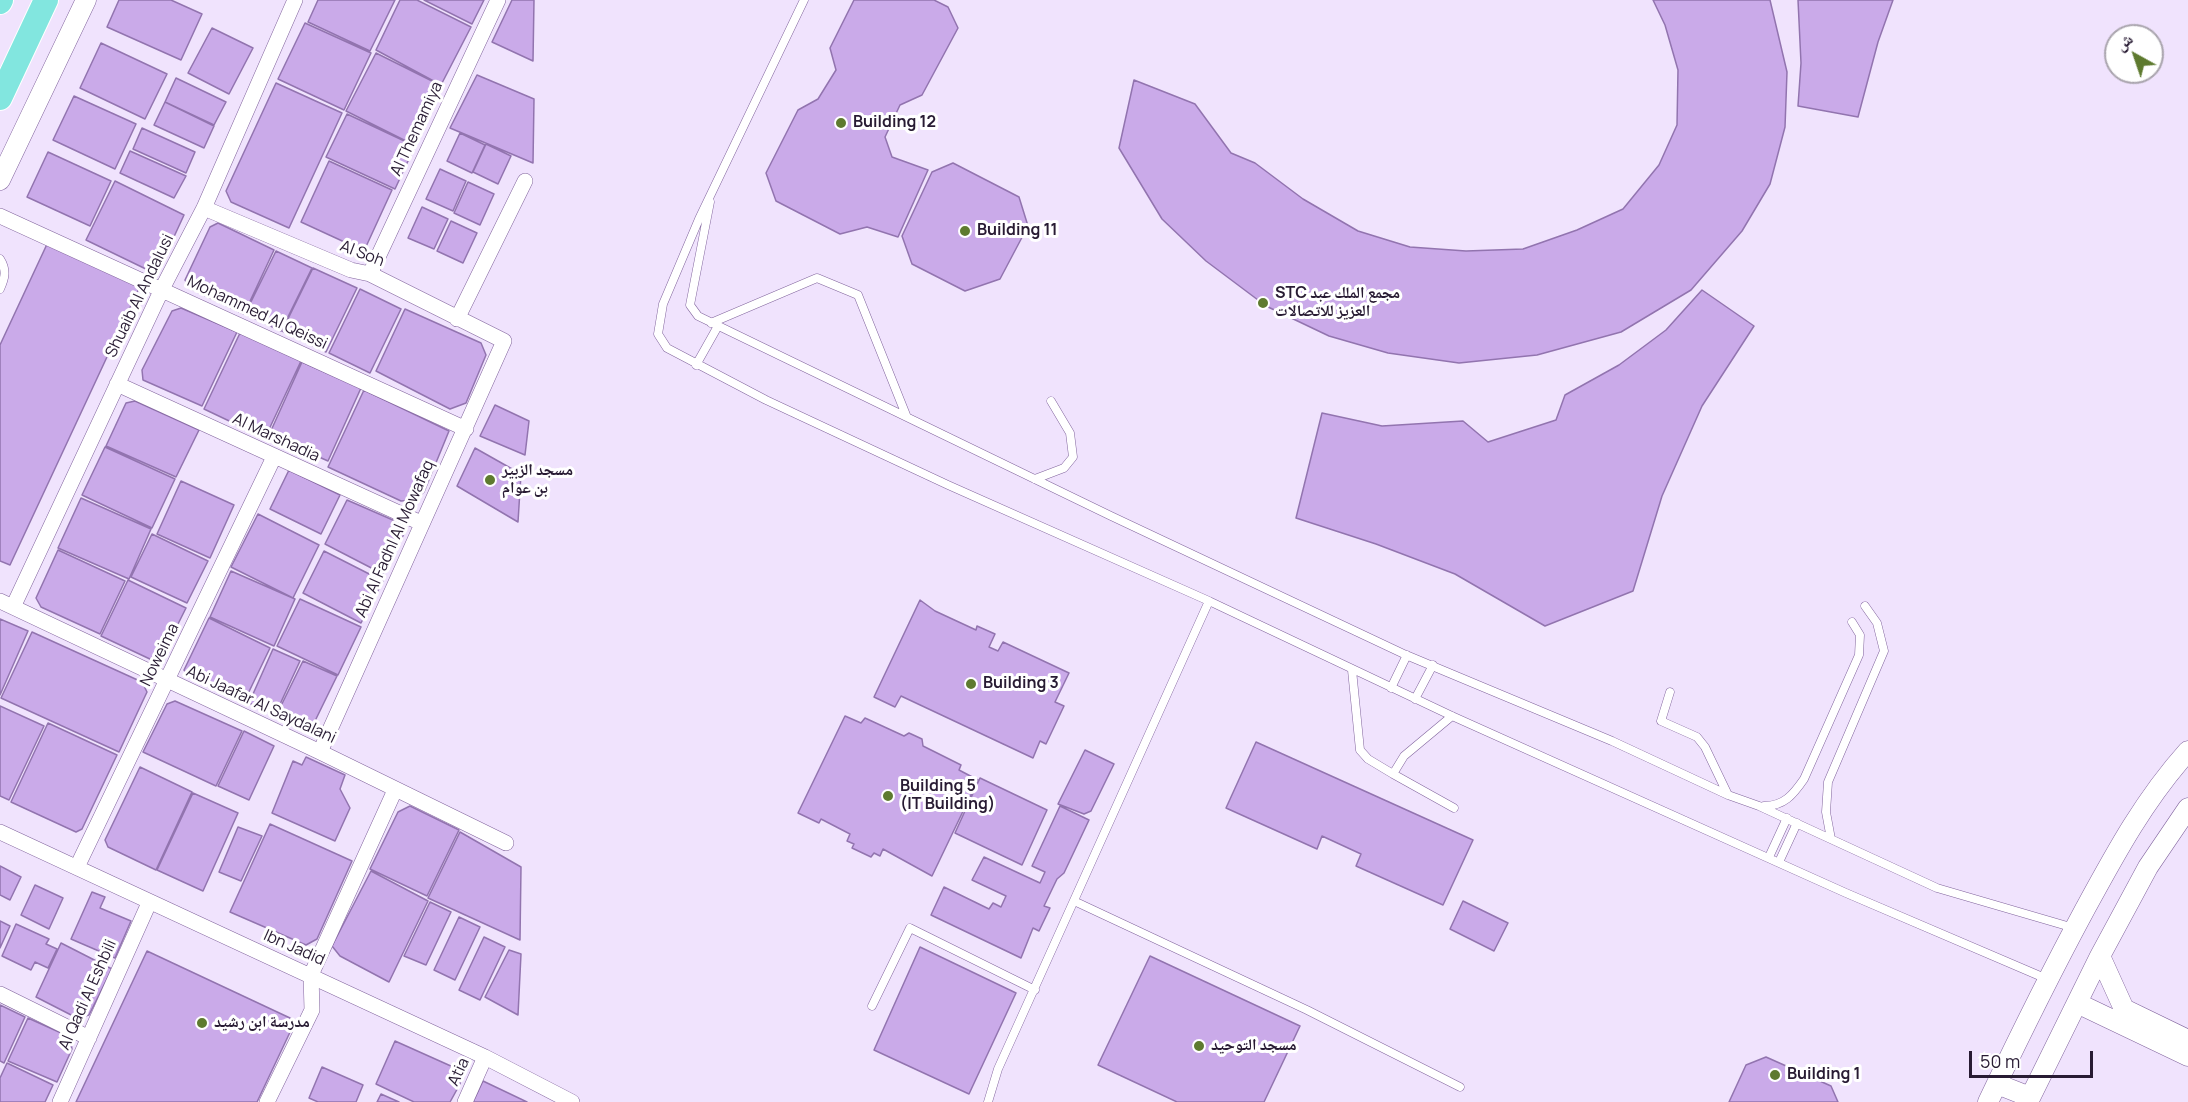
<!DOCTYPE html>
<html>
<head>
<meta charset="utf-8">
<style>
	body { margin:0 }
	#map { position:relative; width:2188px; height:1102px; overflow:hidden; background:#f0e3fd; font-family:Manrope,"Noto Naskh Arabic",sans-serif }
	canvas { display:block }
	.north { position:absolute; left:2104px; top:24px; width:60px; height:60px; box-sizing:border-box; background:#fff; border:2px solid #a9a4ad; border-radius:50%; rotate:320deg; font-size:16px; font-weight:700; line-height:24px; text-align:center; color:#281b33 }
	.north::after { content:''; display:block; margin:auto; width:21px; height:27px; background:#5e7a2f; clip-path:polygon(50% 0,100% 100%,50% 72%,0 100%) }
	.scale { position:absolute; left:1969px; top:1051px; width:124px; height:27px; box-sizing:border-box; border:3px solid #281b33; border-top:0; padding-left:8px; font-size:18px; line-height:21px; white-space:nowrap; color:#281b33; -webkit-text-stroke:4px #fff; paint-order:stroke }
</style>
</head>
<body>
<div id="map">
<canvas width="2188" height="1102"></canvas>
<div class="north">ش</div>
<div class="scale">50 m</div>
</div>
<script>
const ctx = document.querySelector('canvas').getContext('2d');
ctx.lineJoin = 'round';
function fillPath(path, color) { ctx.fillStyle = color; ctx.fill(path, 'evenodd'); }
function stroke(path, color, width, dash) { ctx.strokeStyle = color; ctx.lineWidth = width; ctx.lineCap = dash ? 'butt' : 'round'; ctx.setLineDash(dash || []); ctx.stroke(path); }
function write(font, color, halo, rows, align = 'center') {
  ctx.font = font + ' Manrope,"Noto Naskh Arabic",sans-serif'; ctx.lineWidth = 6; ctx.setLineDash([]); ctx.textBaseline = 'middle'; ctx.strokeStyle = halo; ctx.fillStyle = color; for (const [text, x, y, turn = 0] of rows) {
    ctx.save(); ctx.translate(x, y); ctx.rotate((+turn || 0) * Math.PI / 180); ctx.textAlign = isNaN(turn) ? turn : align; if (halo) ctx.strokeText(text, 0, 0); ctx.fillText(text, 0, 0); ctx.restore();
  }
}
const building = new Path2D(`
	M119 0H171L202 14 181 60 107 27Z
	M318 0H395L370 51 308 22Z
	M400 0H417L471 27 441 85 376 50Z
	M424 0H484L472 24Z
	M512 0H534L533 61 492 42Z
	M854 0H934L948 7 958 28 922 95 900 105 885 137 892 157 928 170 898 237 867 227 840 234 776 201 766 173 798 110 818 99 836 70 830 48Z
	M1653 0H1770L1787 72 1785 127 1770 184 1742 231 1691 290 1621 332 1537 355 1459 363 1388 353 1329 336 1266 306 1206 261 1162 219 1119 148 1134 80 1195 104 1231 153 1255 163 1303 199 1358 231 1410 247 1466 251 1523 249 1577 230 1623 209 1659 165 1677 125 1678 70 1665 25Z
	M1798 0H1893L1878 42 1858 117 1798 106 1801 63Z
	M305 23 371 53 344 110 278 79Z
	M212 28 253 48 229 94 188 73Z
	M101 43 167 74 145 119 80 88Z
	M376 53 442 86 412 144 346 111Z
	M477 75 534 99 533 163 450 128Z
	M176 78 226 102 214 125 165 102Z
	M276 83 342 113 289 228 231 202 226 191Z
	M74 96 136 124 115 169 53 140Z
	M165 102 214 126 204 148 154 125Z
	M347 114 415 146 395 189 326 157Z
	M142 128 195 152 186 173 133 149Z
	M460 133 485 145 472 173 447 161Z
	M486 144 511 156 498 184 473 172Z
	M130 151 186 176 174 198 120 173Z
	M48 152 111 181 90 226 27 197Z
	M329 161 392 190 364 251 301 222Z
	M953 163 1019 197 1028 226 1000 279 965 291 912 264 902 236 932 172Z
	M440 169 466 181 453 211 426 199Z
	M115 181 184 215 161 265 150 271 86 240Z
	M468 182 494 194 480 225 454 213Z
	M422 207 448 219 434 249 408 238Z
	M451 221 477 233 463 263 437 251Z
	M218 223 274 250 244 314 191 289 185 280 210 227Z
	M48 242 141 284 10 565 0 561V345Z
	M276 251 312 268 281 331 245 314Z
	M313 268 357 288 326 352 282 331Z
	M360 289 401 309 370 373 329 353Z
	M1702 290 1754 326 1702 406 1662 496 1633 591 1545 626 1455 574 1376 544 1296 518 1322 413 1382 426 1463 421 1488 442 1556 420 1565 395 1619 365 1666 330Z
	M181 308 237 332 202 406 143 380 142 370 172 311Z
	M405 309 481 343 486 355 466 403 450 409 376 371Z
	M240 333 301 361 265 438 204 409Z
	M302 362 361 388 328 461 269 435Z
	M364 390 449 431 424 492 415 500 401 501 328 467Z
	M135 401 199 430 176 477 106 446 126 403Z
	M495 405 529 421 525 455 480 436Z
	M105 447 175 479 152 528 82 495Z
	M475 448 521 474 518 522 457 486Z
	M289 470 340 495 321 534 270 509Z
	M181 481 234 505 210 558 157 534Z
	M81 498 151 529 129 579 58 548Z
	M347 500 402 524 405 532 383 574 325 544Z
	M258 514 319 545 293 598 231 567Z
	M152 534 208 561 187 603 131 577Z
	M58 550 125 581 100 634 41 607 36 598Z
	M324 551 383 581 361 623 303 593Z
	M231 571 295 599 274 646 210 617Z
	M128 580 186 608 162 656 152 660 101 636Z
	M300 599 361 627 338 675 277 646Z
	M920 600 935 611 976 630 977 626 995 634 989 647 998 651 1003 642 1069 673 1055 702 1064 706 1046 744 1040 741 1033 758 901 696 895 707 874 697Z
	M209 618 270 648 244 702 187 674 184 670Z
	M0 619 28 631 0 695Z
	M32 632 142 682 147 692 119 752 1 698Z
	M273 649 300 661 275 715 249 703Z
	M303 661 337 676 315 721 303 729 276 716Z
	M175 701 242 731 216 786 143 752 167 704Z
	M0 706 44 726 9 800 0 796Z
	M845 716 861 723 865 718 904 736 909 733 922 739 923 746 961 765 959 770 978 780 932 876 883 849 880 856 874 853 871 857 852 848 854 844 847 841 850 834 821 819 819 823 798 813Z
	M48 723 117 755 82 829 76 832 11 802Z
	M244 731 274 746 249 800 218 786Z
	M1256 742 1473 840 1443 905 1356 866 1361 854 1322 836 1317 849 1226 808Z
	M1085 750 1114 764 1091 811 1084 814 1058 804Z
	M306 757 345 775 340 789 350 808 335 841 272 813 293 761 302 765Z
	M140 767 192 792 156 870 108 847 105 840Z
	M980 778 1047 810 1022 865 955 833Z
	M193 793 238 813 203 891 157 870Z
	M410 806 459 830 427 896 370 869 398 812Z
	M1060 806 1089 820 1064 873 1057 879 1044 906 1050 908 1039 931 1033 928 1021 958 931 915 944 887 989 909 993 903 1001 907 1006 896 972 880 984 857 1040 883 1045 872 1032 866Z
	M270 824 352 861 317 939 306 945 230 912Z
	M238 827 262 836 241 881 219 872Z
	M460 832 521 867 520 940 428 898Z
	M0 866 21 877 10 900 0 895Z
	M371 871 428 901 389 982 340 956 332 946Z
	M35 885 63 898 49 929 21 915Z
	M92 892 105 897 100 908 131 921 115 958 71 939Z
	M1463 901 1508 923 1494 951 1450 929Z
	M430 902 451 912 426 965 404 956Z
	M459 917 480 927 455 980 434 970Z
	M0 921 10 926 0 948Z
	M16 924 49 939 46 944 57 949 48 968 35 962 31 970 2 956Z
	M484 937 505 947 480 1000 459 990Z
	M61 943 112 969 89 1015 77 1018 36 997Z
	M920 947 1016 993 969 1094 874 1050Z
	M509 950 521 954 518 1015 485 997Z
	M147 951 290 1018 292 1028 257 1102H76Z
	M1150 956 1300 1026 1264 1102H1177L1098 1065Z
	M0 1005 25 1017 4 1063 0 1061Z
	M28 1018 70 1037 72 1049 57 1082 8 1061Z
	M395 1041 462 1071 460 1084 450 1102H414L376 1084Z
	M1766 1057 1831 1086 1838 1102H1729L1746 1065Z
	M7 1063 53 1085 45 1102H0V1078Z
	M322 1067 363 1085 356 1102H318L309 1098Z
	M483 1081 527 1102H473Z
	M381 1094 399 1102H377Z`);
const service = new Path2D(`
	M804 0 699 219 663 304 658 334 667 348 766 400 948 485 1209 601 1452 716 1846 893 2047 979
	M710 202 690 305 698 316 1111 516 1406 655 1612 741 1728 795 1759 806 1937 888 2074 928
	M0 259C7 270 5 278 0 289
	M711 323 817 278 858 295 906 415
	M696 365 718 326
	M1035 479 1064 468 1073 457 1070 433 1051 401
	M1352 670 1360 750 1368 759 1393 774 1404 756 1452 716
	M1391 688 1407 655
	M1670 692 1661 721 1697 737 1705 747 1728 795
	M1415 699 1433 665
	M1393 774 1454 808
	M1764 806C1784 806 1793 795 1804 779L1859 655 1860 635 1852 622
	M1831 839 1826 812 1828 782 1884 651 1877 623 1865 606
	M1769 857 1787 818
	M1779 862 1797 823
	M1074 901 1307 1010 1460 1087
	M872 1006 910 928 1035 990
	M988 1102 998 1069 1209 601`);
const minor = new Path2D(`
	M204 208 351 270 370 274 504 341 320 752
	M0 216 466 429
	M370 274 498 0
	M457 319 525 181
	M117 384 421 523
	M0 601 320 752 506 843
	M13 607 162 289 204 208 295 0
	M0 832 485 1057 572 1102
	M77 867 274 457
	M0 994 89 1038
	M60 1102 149 903
	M267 1102 312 1010 311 975 395 790
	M465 1102 485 1057`);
const tertiary = new Path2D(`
	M0 180 86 0
	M2100 956 2124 1009 2188 1040
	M2077 1003 2188 1056
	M1997 1084 2030 1097
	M1988 1102C2019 1037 2050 974 2084 911 2115 854 2144 800 2188 751
	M2028 1102 2100 956 2148 867 2188 808`);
const primary = new Path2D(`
	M0 2 1 0
	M0 98 46 0`);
const markers = [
	[841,123,6,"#5e7a2f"],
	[965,231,6,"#5e7a2f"],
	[1263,303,6,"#5e7a2f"],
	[490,480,6,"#5e7a2f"],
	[971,684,6,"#5e7a2f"],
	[888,796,6,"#5e7a2f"],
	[202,1023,6,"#5e7a2f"],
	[1199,1046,6,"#5e7a2f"],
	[1775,1075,6,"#5e7a2f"]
];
const poiNames = [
	["Building 12",853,123],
	["Building 11",977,231],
	["STC مجمع الملك عبد",1275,294],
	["العزيز للاتصالات",1275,312],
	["مسجد الزبير",502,471],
	["بن عوام",502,489],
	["Building 3",983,684],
	["Building 5",900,787],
	["(IT Building)",900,805],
	["مدرسة ابن رشيد",214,1023],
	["مسجد التوحيد",1211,1046],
	["Building 1",1787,1075]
];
const streetNames = [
	["Al Themamiya",417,129,-65],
	["Al Soh",362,254,21],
	["Shuaib Al Andalusi",140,296,-64],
	["Mohammed Al Qeissi",257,313,25],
	["Al Marshadia",276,438,25],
	["Abi Al Fadhl Al Mowafaq",395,539,-66],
	["Noweima",160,655,-64],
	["Abi Jaafar Al Saydalani",261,705,25],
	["Ibn Jadid",294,948,24],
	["Al Qadi Al Eshbili",88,995,-66],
	["Atia",459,1072,-65]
];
fillPath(building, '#caaae9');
stroke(building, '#9274af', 1.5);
stroke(service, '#81649d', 9);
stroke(minor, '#81649d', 16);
stroke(tertiary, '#81649d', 21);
stroke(primary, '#fff', 26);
stroke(service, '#fff', 8);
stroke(minor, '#fff', 15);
stroke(tertiary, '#fff', 20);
stroke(primary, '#82e6df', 24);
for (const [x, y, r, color] of markers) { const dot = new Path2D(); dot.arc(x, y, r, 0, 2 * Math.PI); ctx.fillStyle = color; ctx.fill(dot); stroke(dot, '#fff', 2); }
write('bold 16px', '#281b33', '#fff', poiNames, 'left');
write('16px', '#281b33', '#fff', streetNames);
</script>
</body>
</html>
